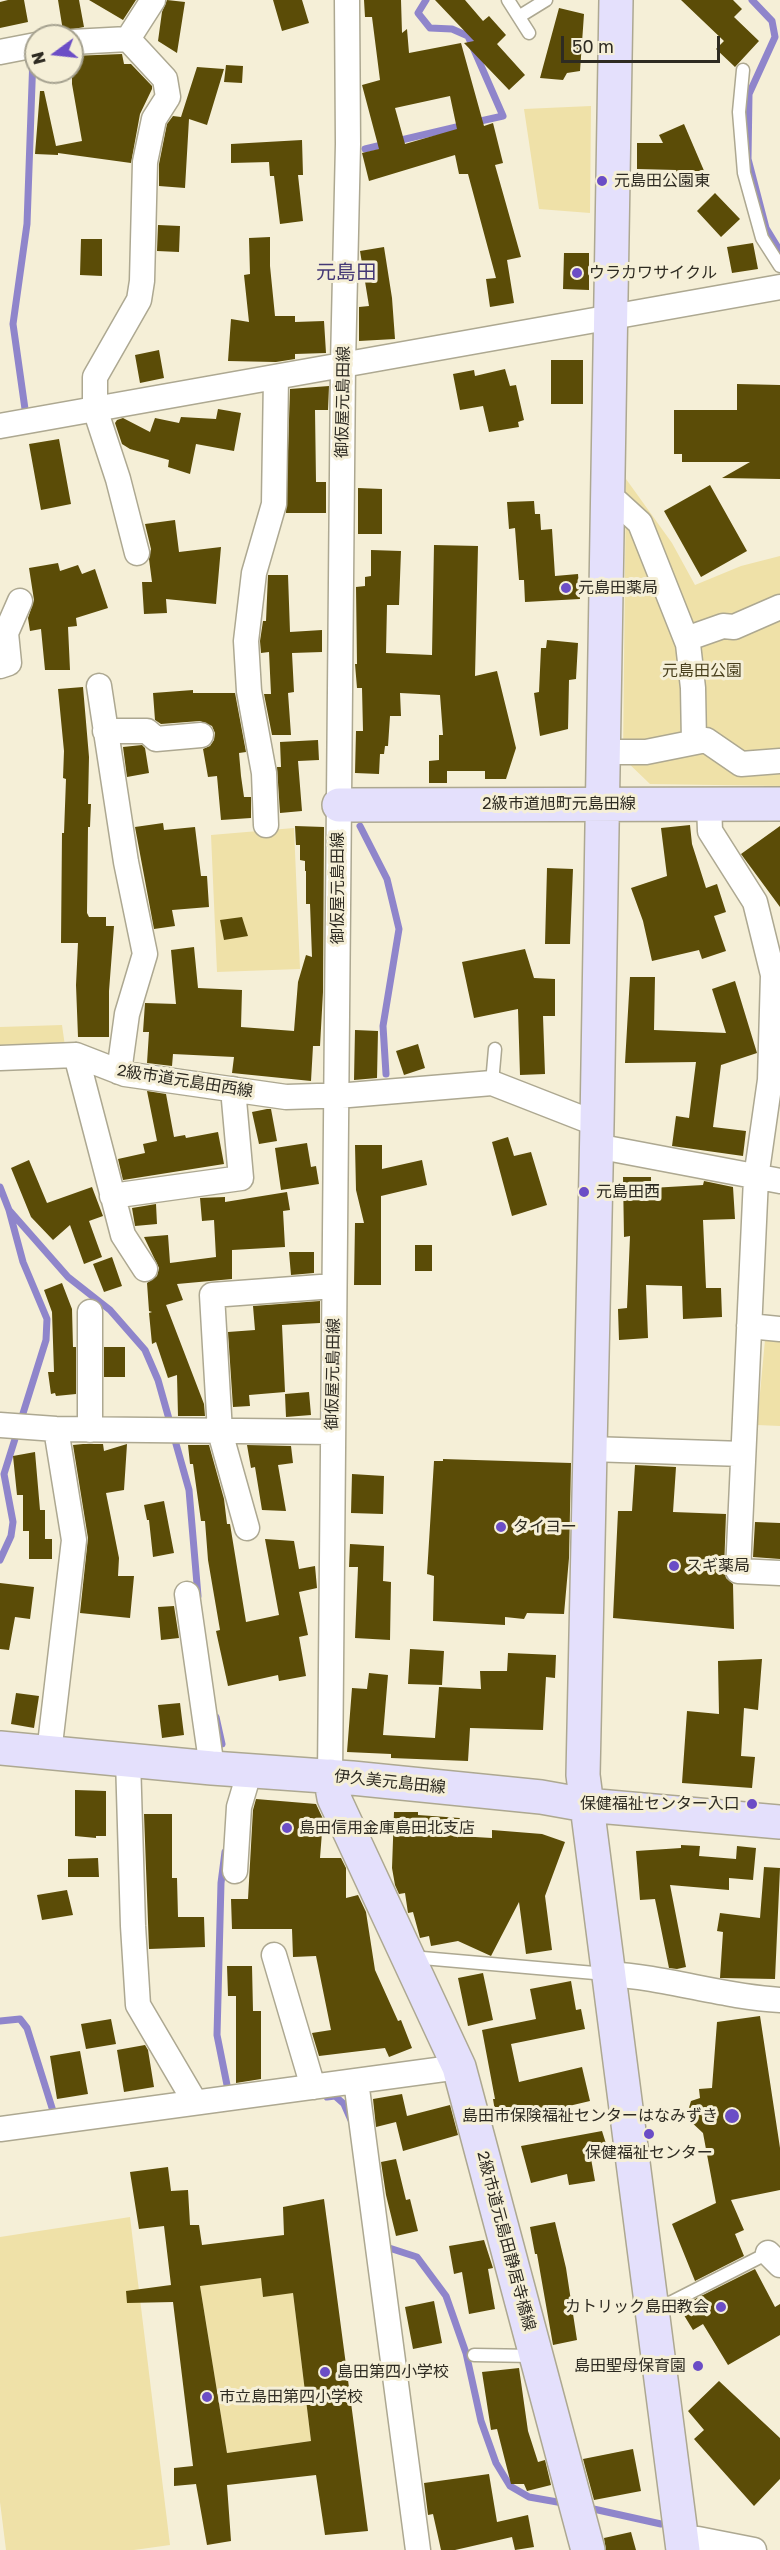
<!DOCTYPE html>
<html>
<head>
<meta charset="utf-8">
<style>
	body { margin:0 }
	#map { position:relative; width:780px; height:2550px; overflow:hidden; background:#f5efd7; font-family:"Golos Text",sans-serif }
	canvas { display:block }
	.north { position:absolute; left:24px; top:24px; width:60px; height:60px; box-sizing:border-box; background:#f5efd7; border:2px solid #a5a18f; border-radius:50%; rotate:255deg; font-size:16px; font-weight:700; line-height:24px; text-align:center; color:#2e2b22 }
	.north::after { content:''; display:block; margin:auto; width:21px; height:27px; background:#6b4dc6; clip-path:polygon(50% 0,100% 100%,50% 72%,0 100%) }
	.scale { position:absolute; left:561px; top:36px; width:159px; height:27px; box-sizing:border-box; border:3px solid #2e2b22; border-top:0; padding-left:8px; font-size:18px; line-height:21px; white-space:nowrap; color:#2e2b22; -webkit-text-stroke:4px #f5efd7; paint-order:stroke }
</style>
</head>
<body>
<div id="map">
<canvas width="780" height="2550"></canvas>
<div class="north">N</div>
<div class="scale">50 m</div>
</div>
<script>
const ctx = document.querySelector('canvas').getContext('2d');
ctx.lineJoin = 'round';
function fillPath(path, color) { ctx.fillStyle = color; ctx.fill(path, 'evenodd'); }
function stroke(path, color, width, dash) { ctx.strokeStyle = color; ctx.lineWidth = width; ctx.lineCap = dash ? 'butt' : 'round'; ctx.setLineDash(dash || []); ctx.stroke(path); }
function write(font, color, halo, rows, align = 'center') {
  ctx.font = font + ' "Golos Text","Noto Sans JP",sans-serif'; ctx.lineWidth = 6; ctx.setLineDash([]); ctx.textBaseline = 'middle'; ctx.strokeStyle = halo; ctx.fillStyle = color; for (const [text, x, y, turn = 0] of rows) {
    ctx.save(); ctx.translate(x, y); ctx.rotate((+turn || 0) * Math.PI / 180); ctx.textAlign = isNaN(turn) ? turn : align; if (halo) ctx.strokeText(text, 0, 0); ctx.fillText(text, 0, 0); ctx.restore();
  }
}
const green = new Path2D(`
	M591 106 590 213 539 209 524 109Z
	M626 479 672 543 695 585 741 566 780 556V786L650 784 623 758Z
	M294 828 300 969 217 972 211 835Z
	M62 1025 66 1053 0 1054V1027Z
	M765 1340 780 1342V1426L757 1425Z
	M130 2217 170 2545 134 2550H6L0 2502V2237Z
	M261 2278 293 2293 311 2441 227 2453 200 2286Z`);
const stream = new Path2D(`
	M426 0 418 13 430 28 452 29 468 36 503 116 476 122
	M752 0 772 21 775 37 749 94 748 159 766 228 780 251
	M397 141 465 125
	M365 149 386 144
	M25 409 13 324 27 224 33 56
	M360 826 387 879 399 929 383 1026 386 1074
	M0 1187 9 1210 68 1277 110 1310 145 1350 158 1380 189 1490 198 1596
	M0 1560 11 1536 13 1522 4 1474 46 1340 47 1319 23 1262 9 1210
	M216 1717 222 1744
	M225 1852 221 1883 217 2035 227 2085
	M0 2021 20 2019 27 2028 53 2111
	M327 2097 335 2096 344 2104 351 2120
	M383 2246 417 2257 446 2296 466 2353 481 2421 496 2463 510 2486 529 2497 563 2503
	M589 2508 661 2524`);
const building = new Path2D(`
	M8 0H24L28 22 0 28V2Z
	M58 0H79L84 27 63 31Z
	M89 0H136L123 20Z
	M167 0 185 2 177 53 158 41 162 12Z
	M273 0H302L309 23 282 31Z
	M364 0H401L402 33 407 29 409 53 461 43 484 126 493 123 503 163 495 165 521 257 507 260 514 303 490 307 486 279 496 278 468 174H459L455 155 369 181 362 153 379 149 362 85 380 80 372 17H365ZM450 96 457 129 405 144 395 108Z
	M435 0H465L483 21 489 16 506 35 497 44 525 75 509 90 464 43 474 41Z
	M681 0H733L742 9 734 17 759 41 735 67 716 49 724 41Z
	M559 8 584 14 580 71 567 73 563 80 540 78Z
	M122 54 124 64H131L152 86V89L140 114 131 163 58 153V155L35 154 40 91H44L56 146 82 141 72 84V56Z
	M226 65 243 66 242 83 224 82Z
	M197 67 224 69 207 125 189 119 185 188 159 186V164L167 124 173 116 181 117Z
	M684 124 705 173 682 184 676 170 637 169V143H663L659 135Z
	M302 140 303 175H298L303 221 280 224 274 176H270L269 162 231 163V144Z
	M715 193 740 219 721 237 697 211Z
	M158 225 180 226 179 252 157 251Z
	M270 237V266L275 316H295V322L324 321 326 353 295 354V359L276 362 228 361 231 319 249 322 244 275 250 274 249 238Z
	M81 239H102V276L80 275Z
	M753 243 758 269 732 273 727 247Z
	M384 247 392 298 395 339 359 341V307L369 306 360 251Z
	M564 253H589V290L563 289Z
	M159 350 164 378 140 383 135 355Z
	M551 360H583V404H551Z
	M505 369 510 386 516 385 524 420 518 422 519 427 489 432 483 406 460 410 453 374 474 370 475 376Z
	M737 384 780 385V479L722 478 750 462H682V454H674V410H737Z
	M329 386 328 410H315L316 482H326V513H286L290 389Z
	M218 409 241 413 234 451 196 444 190 474 168 467 169 460 130 449 122 444 115 423 117 420 123 418 150 432 155 418 179 423 181 417 216 419Z
	M59 439 71 504 41 510 29 444Z
	M710 485 747 551 701 577 664 511Z
	M358 488 382 489V534H358Z
	M534 501 535 514H540L541 530 552 529 555 576 578 574 580 599 525 602 524 580H519L515 528 509 529 507 502Z
	M175 520 179 552 221 547 216 604 166 599 167 613 144 614 142 582H152L149 559 151 549 145 524Z
	M434 545 478 546 475 676 497 671 516 748 506 779H485V771H447V783H429V761L439 760V735H443L440 695 400 693 401 716H390L388 746H385L384 754H380L379 774 355 773 356 731H363L362 688H357L355 664H357L356 587 365 586V577L371 576V550L401 551 399 605H387L386 653 432 655Z
	M58 563 60 571 78 565 82 574 95 569 108 608 76 618 77 626 68 627 70 670H45L41 629 30 631 28 618 34 600 29 568Z
	M268 575H288L290 632 322 630V652L292 653 294 692 288 693 291 735H272L264 694H271L269 652 261 653 260 641 263 621H266Z
	M547 640 578 643 576 679 569 680 568 729 540 736 534 693 539 692 541 648H546Z
	M83 687 89 757 88 804H91L90 827H88L87 913 89 917H106V926H114L109 991V1037H78L76 985 78 943H61L62 833H64L66 779 63 778 64 751 58 689Z
	M193 690V693H235L246 752 239 753 241 776 244 797H251V818L221 820 217 776 208 777 203 749 210 746 214 740 215 733 212 726 200 721 161 724 155 720 153 693Z
	M318 740 319 760 298 761 302 811 280 813 277 767H281L280 742Z
	M142 745 145 748 149 773 127 777 123 747Z
	M163 823 164 830 195 827 201 876H207L209 907 172 910 175 926 154 929 135 827Z
	M690 825 692 844 706 888 717 884 726 912 714 916 726 951 702 959 699 950 652 961 643 921 631 888 667 876 661 828Z
	M295 826 324 827 323 992 320 1046H313L311 1081 232 1073 234 1057 173 1054 172 1066 147 1063 149 1032H143L145 1003 176 1004 171 950 194 947 198 988 242 990 241 1027 294 1031 298 982 306 955 312 957 310 904H306V871H305V861L300 860V845H296Z
	M780 826V907L741 854Z
	M547 868 573 869 570 944H545Z
	M242 917 248 936 224 940 220 920Z
	M525 949 534 978 555 979V1016H543L545 1074 520 1075 518 1009 474 1018 462 962Z
	M630 977H655L654 1030 726 1033 712 989 735 981 757 1053 721 1065 713 1127 746 1131 743 1156 672 1146 676 1116 689 1118 696 1062 625 1063Z
	M355 1030 378 1031 377 1078 354 1080Z
	M418 1044 425 1068 404 1075 396 1051Z
	M147 1091 166 1094 174 1137 185 1135 186 1138 218 1132 224 1164 123 1180 118 1159 145 1153 143 1144 157 1141Z
	M267 1109H271L277 1141 259 1144 252 1112Z
	M508 1137 514 1156 531 1152 547 1205 512 1216 492 1142Z
	M307 1143 311 1167 316 1166 319 1184 281 1190 275 1148Z
	M355 1145H382V1169L422 1160 427 1185 381 1196V1285H354L355 1223H364L356 1190Z
	M29 1160 47 1203 92 1187 103 1216 89 1221 102 1257 84 1264 70 1225 53 1240 31 1217 11 1168Z
	M623 1177H651V1188L703 1185 704 1181 733 1187 735 1219 703 1220 706 1288H721L722 1317 683 1319 682 1286 646 1285 648 1338 619 1340 618 1309 627 1308 630 1236 624 1237Z
	M287 1192 290 1210 283 1211 285 1247 232 1250V1279L177 1284 183 1300 166 1305 204 1404 205 1416H178L177 1375 168 1378 156 1342 152 1344 149 1313 152 1312 149 1311 147 1283 157 1276 159 1268 144 1237 168 1235 170 1263 216 1257 214 1220 202 1221 200 1198 225 1197V1202Z
	M156 1204 157 1224 135 1226 132 1208Z
	M415 1245H432V1271H415Z
	M289 1252H314V1273L291 1275Z
	M112 1257 122 1286 104 1292 93 1264Z
	M62 1283 72 1309 73 1347H76V1394L56 1396 55 1393 51 1394 48 1372H54L52 1312 44 1290Z
	M320 1301V1323L282 1325 285 1392 249 1395 250 1406 233 1407 228 1332 255 1330 253 1306Z
	M104 1347H125V1377H104Z
	M309 1392 311 1415 286 1417 285 1394Z
	M83 1444H103L104 1451 127 1444 124 1490 106 1493 119 1558 118 1576H134L130 1618 80 1613 88 1538 73 1445Z
	M188 1445H209L224 1499 227 1524H230L246 1622 279 1615 265 1539 294 1541 299 1569 315 1566 317 1588 299 1592 308 1635 299 1637 306 1676 279 1681 278 1675 228 1686 216 1631 220 1630 208 1560 205 1521H201L193 1464H190Z
	M247 1445 291 1446 293 1463 278 1465 286 1511 262 1510 255 1467 251 1468Z
	M35 1452 40 1510H45V1539H52V1559H29V1531H23V1495H17L13 1456Z
	M443 1459 571 1463 569 1558 564 1614 527 1613 524 1619 505 1617V1625L433 1621 434 1576 427 1574 434 1461H443Z
	M635 1465 676 1467 673 1512 726 1514 724 1570 726 1578 733 1584 734 1629 613 1618 618 1511H632Z
	M352 1474 384 1476 383 1514 351 1513Z
	M164 1501 174 1553 153 1557 149 1520H147L144 1505Z
	M755 1522 780 1523V1559L753 1557Z
	M350 1544 384 1546 383 1581 391 1582 390 1640 355 1638 358 1567H349Z
	M0 1583 34 1587 30 1619 15 1617 9 1650 0 1649Z
	M174 1606 179 1638 161 1640 158 1607Z
	M410 1649 444 1651 442 1685 408 1684Z
	M508 1653 556 1655 555 1678 546 1677 543 1730 470 1728 468 1761 391 1758V1754L347 1752 352 1688 367 1689 369 1673 388 1675 383 1735 435 1738 439 1687 481 1689 480 1671H507Z
	M762 1659 758 1710 744 1708 741 1756 755 1757 752 1788 682 1783 687 1711 719 1714 718 1661Z
	M16 1693 39 1696 34 1728 11 1724Z
	M180 1703 184 1735 162 1738 158 1705Z
	M75 1790 106 1791V1836H96V1838L75 1836Z
	M256 1799 316 1804 323 1819 320 1858H341L346 1868V1898L358 1895 366 1912 375 1970 398 2021 401 2020 412 2048 389 2057 385 2048 319 2056 312 2033 331 2030 316 1956 293 1957 292 1929H232L231 1899H248L253 1810Z
	M394 1812H418V1815L460 1818 458 1836 492 1838V1830L542 1834 565 1842 545 1896 552 1950 526 1954 519 1902 491 1956 458 1941 431 1946 429 1936 420 1938 413 1912 408 1913 405 1893 399 1894 395 1885 392 1868Z
	M144 1814H172V1878H177L178 1917H204L205 1947 149 1949Z
	M681 1845 700 1846 699 1856 736 1859 737 1846 756 1848 753 1880 729 1878V1890L670 1885 686 1967 677 1969 669 1968 655 1899 640 1900 636 1851 681 1848Z
	M98 1858 99 1877H68V1859Z
	M764 1867 780 1868 775 1979 720 1978 723 1932 717 1931 720 1913 760 1918Z
	M67 1890 73 1915 42 1920 37 1895Z
	M227 1966H252L253 2011H261V2079L236 2083V1996H228Z
	M483 1973 493 2020 468 2026 458 1978Z
	M571 1981 576 2010 581 2009 585 2029 511 2044 519 2082 582 2067 590 2101 497 2123 493 2099H495L482 2030 536 2019 530 1989Z
	M760 2016 780 2148V2190L731 2200 744 2230 735 2234 744 2256 695 2281 672 2224 716 2203 703 2133 689 2120 688 2111 691 2101 700 2098 699 2089 712 2088 717 2022Z
	M111 2019 116 2044 86 2049 81 2024Z
	M145 2045 148 2050 154 2087 124 2092 117 2050Z
	M80 2051 88 2094 57 2099 50 2056Z
	M402 2094 407 2116 450 2105 458 2135 403 2151 396 2122 376 2127 373 2099Z
	M602 2131 608 2150 590 2153 595 2181 569 2185 567 2174 531 2183 521 2146Z
	M396 2159 406 2200 410 2199 418 2231 396 2236 386 2195 381 2162Z
	M168 2167 171 2191 188 2190 190 2225H199L202 2245 284 2235 283 2207 324 2199 368 2531 325 2535 316 2475 227 2485 231 2541 207 2545 196 2484 174 2486V2468L193 2466 173 2302 127 2303 126 2291 171 2285 164 2226 139 2229 130 2172ZM261 2278 263 2297 293 2293 311 2441 227 2453 200 2286Z
	M555 2222 566 2268 577 2340 553 2345 537 2254H535L530 2227Z
	M484 2240 493 2268 488 2269 495 2309 469 2314 462 2272 454 2274 449 2246Z
	M755 2269 775 2307 780 2304V2335L728 2365 703 2324 693 2330 679 2307Z
	M434 2301 442 2343 413 2349 405 2307Z
	M519 2368 528 2431 538 2462 545 2460 551 2485 527 2491 524 2484H511L497 2429 491 2430 482 2372Z
	M719 2381 780 2438V2479L754 2506 694 2439 704 2430 688 2411Z
	M633 2449 641 2491 594 2500 583 2459Z
	M489 2474 497 2522 528 2515 534 2547 515 2550 512 2537 455 2550H441L433 2514 428 2515 424 2483Z
	M631 2532 636 2550H606L604 2538Z`);
const lane = new Path2D(`
	M508 0 529 33
	M520 16 546 0
	M743 70 739 112 744 173 762 238 780 266
	M492 1083 495 1049
	M411 1957 606 1974
	M656 2310 768 2253
	M474 2355 535 2356`);
const street = new Path2D(`
	M128 39 153 0
	M72 42 128 39 165 79 168 97 154 119 145 162 142 281 139 300 95 377V409L118 479 137 553
	M0 52 36 45
	M0 426 780 287
	M617 502 640 523 688 644 693 688 694 742
	M686 639 723 626 734 627 780 607
	M0 666 9 663 6 633 20 601
	M99 686 126 862 145 954 127 1014 119 1072
	M105 731H147L156 739 201 735
	M612 752H646L706 740 741 764 780 761
	M709 804 710 831 755 902 773 975 770 1080 756 1178 738 1571 780 1573
	M266 825 264 773 249 691 246 641 254 573 274 504 276 377
	M76 1055 123 1235 145 1269
	M0 1058 76 1055 125 1074 286 1097 349 1095 492 1083 597 1124
	M596 1146 780 1181
	M112 1196 241 1178 233 1089
	M90 1312V1430
	M749 1326 780 1329
	M0 1425 56 1429 332 1432
	M590 1449 743 1454
	M247 1528 220 1432 212 1295 334 1286
	M187 1594 212 1768
	M49 1753 74 1540 56 1429
	M128 1759 133 1926 138 2005 195 2102
	M330 1776 343 364 348 144 347 0
	M235 1871 239 1807 250 1770
	M274 1955 313 2087
	M607 1974C666 1977 722 1997 780 2000
	M356 2081 418 2550
	M0 2129 459 2067
	M768 2253 780 2265
	M682 2540 698 2539 754 2550`);
const secondary = new Path2D(`
	M616 0 597 1124 583 1775 683 2550
	M339 805 780 804
	M0 1748 212 1768 352 1778 541 1797 586 1805 780 1822
	M330 1776 334 1798 459 2067 588 2550`);
const markers = [
	[602,181,6,"#6b4dc6"],
	[577,273,6,"#6b4dc6"],
	[566,588,6,"#6b4dc6"],
	[584,1192,6,"#6b4dc6"],
	[501,1527,6,"#6b4dc6"],
	[674,1566,6,"#6b4dc6"],
	[752,1804,6,"#6b4dc6"],
	[287,1828,6,"#6b4dc6"],
	[732,2116,8,"#6b4dc6"],
	[649,2134,6,"#6b4dc6"],
	[721,2307,6,"#6b4dc6"],
	[698,2366,6,"#6b4dc6"],
	[325,2372,6,"#6b4dc6"],
	[207,2397,6,"#6b4dc6"]
];
const poiNames = [
	["元島田公園東",614,181],
	["ウラカワサイクル",589,273],
	["元島田薬局",578,588],
	["元島田西",596,1192],
	["タイヨー",513,1527],
	["スギ薬局",686,1566],
	["保健福祉センター入口",740,1804,"right"],
	["島田信用金庫島田北支店",299,1828],
	["島田市保険福祉センターはなみずき",718,2116,"right"],
	["保健福祉センター",649,2153,"center"],
	["カトリック島田教会",709,2307,"right"],
	["島田聖母保育園",686,2366,"right"],
	["島田第四小学校",337,2372],
	["市立島田第四小学校",219,2397]
];
const streetNames = [
	["御仮屋元島田線",343,402,-89],
	["2級市道旭町元島田線",559,804],
	["御仮屋元島田線",338,888,-90],
	["2級市道元島田西線",185,1081,9],
	["御仮屋元島田線",333,1374,-89],
	["伊久美元島田線",390,1782,6],
	["2級市道元島田静居寺橋線",506,2241,75]
];
const parkNames = [
	["元島田公園",702,671]
];
const quarterNames = [
	["元島田",346,273]
];
fillPath(green, '#efe1a8');
stroke(stream, '#8f85cb', 7);
fillPath(building, '#5b4c07');
stroke(lane, '#ada891', 15);
stroke(street, '#ada891', 27);
stroke(secondary, '#ada891', 36);
stroke(lane, '#fff', 12);
stroke(street, '#fff', 24);
stroke(secondary, '#e4e0fc', 33);
for (const [x, y, r, color] of markers) { const dot = new Path2D(); dot.arc(x, y, r, 0, 2 * Math.PI); ctx.fillStyle = color; ctx.fill(dot); stroke(dot, '#f5efd7', 2); }
write('16px', '#2e2b22', '#f5efd7', poiNames, 'left');
write('16px', '#2e2b22', '#f5efd7', streetNames);
write('16px', '#483f1c', '#f5efd7', parkNames);
write('20px', '#443875', '#f5efd7', quarterNames);
</script>
</body>
</html>
